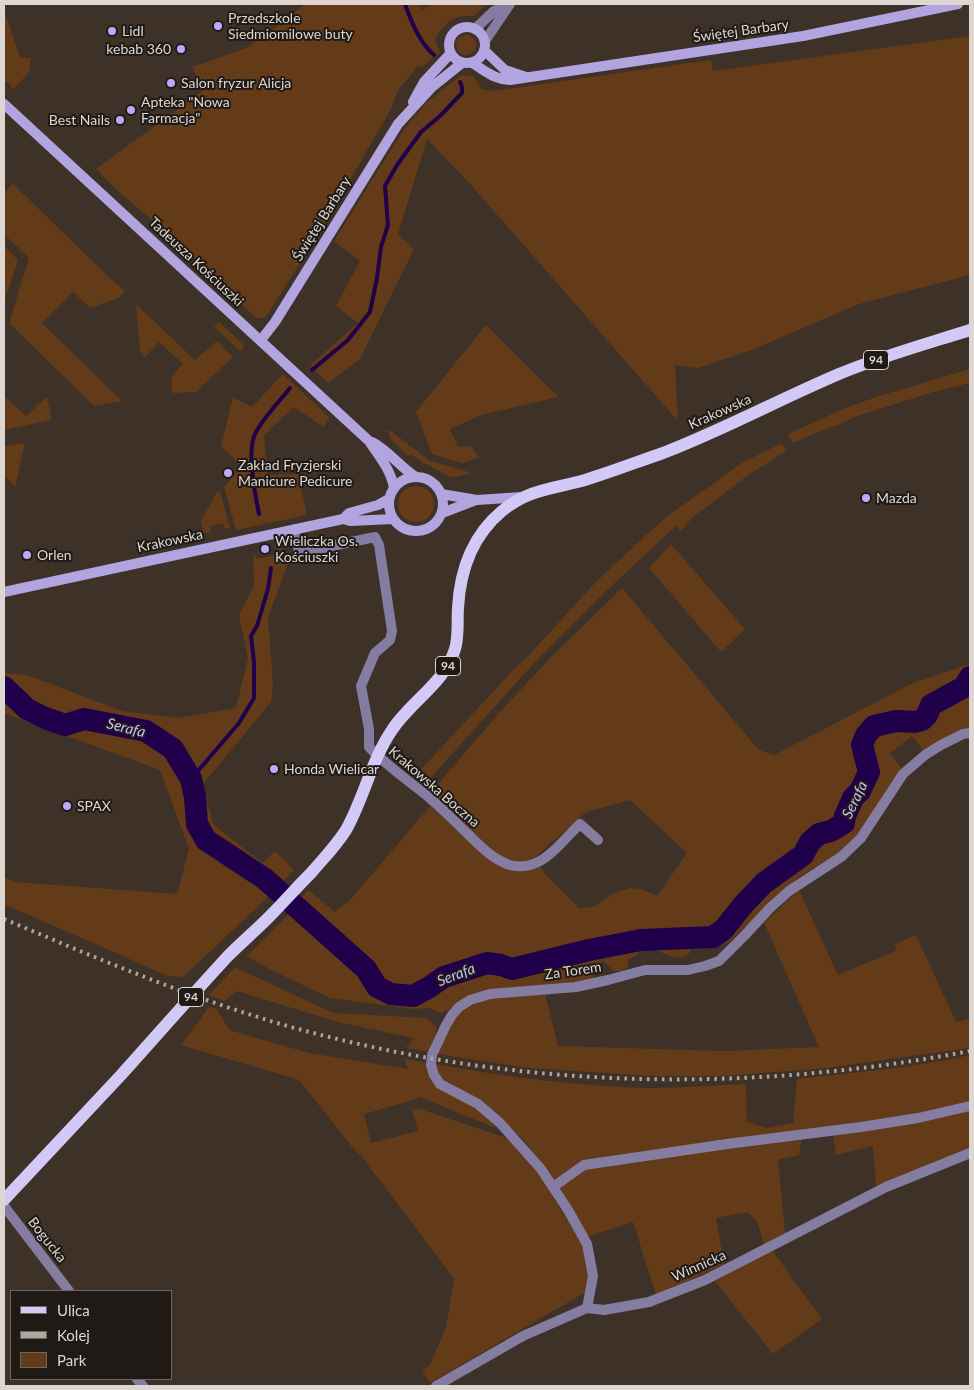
<!DOCTYPE html>
<html>
<head>
<meta charset="utf-8">
<style>
	body { margin:0 }
	#map { position:relative; width:974px; height:1390px; overflow:hidden; background:#3e3127; font-family:Lato,sans-serif }
	canvas { display:block }
	.frame { position:absolute; inset:0; border:5px solid #ded6d0; pointer-events:none }
	.legend { position:absolute; left:10px; top:1290px; width:162px; height:90px; box-sizing:border-box; background:#201a16; border:1px solid #6c6560; margin:0; padding:6px 9px; list-style:none; font-size:15px; color:#ded6d0 }
	.legend li { display:flex; align-items:center; gap:10px; height:25px }
	.legend b { width:25px; border:1px solid #6c6560 }
</style>
</head>
<body>
<div id="map">
<canvas width="974" height="1390"></canvas>
<div class="frame"></div>
<ul class="legend">
<li><b style="height:6px;background:#d2c9f6"></b>Ulica</li>
<li><b style="height:6px;background:#afa69e"></b>Kolej</li>
<li><b style="height:14px;background:#633b18"></b>Park</li>
</ul>
</div>
<script>
const ctx = document.querySelector('canvas').getContext('2d');
ctx.lineJoin = 'round';
function fillPath(path, color) { ctx.fillStyle = color; ctx.fill(path, 'evenodd'); }
function stroke(path, color, width, dash) { ctx.strokeStyle = color; ctx.lineWidth = width; ctx.lineCap = dash ? 'butt' : 'round'; ctx.setLineDash(dash || []); ctx.stroke(path); }
function write(font, color, halo, rows, align = 'center') {
  ctx.font = font + ' Lato,sans-serif'; ctx.lineWidth = 4; ctx.setLineDash([]); ctx.textBaseline = 'middle'; ctx.strokeStyle = halo; ctx.fillStyle = color; for (const [text, x, y, turn = 0] of rows) {
    ctx.save(); ctx.translate(x, y); ctx.rotate((+turn || 0) * Math.PI / 180); ctx.textAlign = isNaN(turn) ? turn : align; if (halo) ctx.strokeText(text, 0, 0); ctx.fillText(text, 0, 0); ctx.restore();
  }
}
const green = new Path2D(`
	M305 4H419L423 10 430 4H487L474 16C470 16 466 16 462 16 449 18 441 29 435 39L440 53 437 54 422 67 418 66 398 90 391 109 324 225 269 312 264 318H256L164 230 119 192 96 169 204 90 192 67 247 48 276 27Z
	M4 9 20 57 31 58 29 72 13 90 9 83 4 82Z
	M456 45a10 10 0 1 1 20 0a10 10 0 1 1-20 0Z
	M970 36V275L859 304 752 350 698 368 675 365 678 421 471 185 427 139 398 234 414 249 360 359 328 383 310 365 358 323 336 306 360 261 334 241 389 153 407 126 426 103 460 76 467 75 474 77 481 89 493 91 711 60 713 71Z
	M13 184 110 278 125 291 119 298 90 308 73 292 42 323 122 401 94 406 9 323 29 258 4 234V193Z
	M4 246 18 260 4 303Z
	M136 304 195 360 217 341 233 357 196 392 172 393V376L183 364 159 342 145 357 140 352Z
	M219 322 245 346 240 351 214 327Z
	M486 325 558 397 481 415 450 429 458 447 471 446 479 458 462 463 432 454 416 412Z
	M970 369V383L933 392 851 418 850 420 811 435 793 443 788 434 843 409 876 397Z
	M283 374 329 417 324 427 294 407 264 435 267 475 298 474 307 515 236 530 224 487 242 466 221 446 233 397 252 407Z
	M4 396 26 416 47 397 52 420 4 430Z
	M387 431H391L430 461 469 472V474L455 477 448 476 430 466 423 463 412 455H407L390 438V434Z
	M25 443 15 486 4 475V446Z
	M782 443 786 451 744 478 692 518 681 531 676 526 605 592 535 662 424 785 414 777 517 666 528 656 596 582 646 535 669 515 742 463Z
	M398 504a18 18 0 1 1 36 0a18 18 0 1 1-36 0Z
	M217 492H220L230 528 225 529 223 523 210 526 211 532 204 533 201 521Z
	M671 544 745 629 721 652 649 568Z
	M283 548 287 566 268 618 273 685 271 702 203 784 213 824 262 863 275 851 294 870 265 900 183 977 168 976 4 904V877L15 882 177 894 189 849 160 770 4 713V673L27 675 122 711 178 718 236 708 248 658 239 615 254 585 253 556H256L257 559 276 555V550Z
	M622 588 759 750 774 755 913 683 970 664V730L925 753 912 736 890 753 903 770 858 836 835 856 802 875 773 898 756 917 729 942 723 945H715L700 942C699 942 694 946 693 947 690 951 690 954 686 956 674 962 659 949 647 947L635 956 628 959V967L621 971H614L603 961 596 964 593 979 586 981 490 991 441 1013 429 1008 413 1009 330 998 271 970 247 956 285 918 308 890 335 912 351 899 430 806 494 862 508 869 524 871 540 866 546 875 579 908 593 907 616 892 631 888 644 890 657 896 687 853 630 800 586 812 534 858 523 863 507 861 481 840 432 791 500 712 553 655Z
	M799 890 838 975 897 950 895 944 916 935 956 1022 970 1019V1048L827 1068 723 1076H653L528 1068 437 1054 454 1019 465 1008 480 1000 545 994 558 1046 725 1051 819 1047 764 923Z
	M235 967 333 1013 426 1018 437 1027 430 1052 406 1048 414 1038 337 1022 237 991 225 1001 209 995Z
	M209 1007 217 1009 229 1030 309 1053 408 1069 404 1059 429 1063V1069L478 1108 498 1129 420 1097 410 1101 364 1114 371 1143 418 1131 412 1109H420L507 1138 537 1171 584 1247 589 1275 584 1293 430 1383 422 1370 430 1365 446 1327 454 1279 362 1157 352 1147 299 1080 181 1045Z
	M970 1055V1148L876 1187 873 1146 836 1155 832 1129 802 1137 799 1155 778 1160 785 1233 764 1244 757 1221 747 1212 716 1218 724 1264 686 1282 656 1295 633 1222 587 1237 562 1192 523 1139 481 1101 456 1089 438 1077 435 1064C507 1077 577 1086 650 1088 682 1088 714 1085 746 1084L747 1122 767 1128 793 1123 797 1079C855 1072 914 1068 970 1055Z
	M772 1250 822 1319 773 1354 715 1281Z`);
const stream = new Path2D(`
	M405 4C411 21 419 42 434 55
	M312 370 348 340 370 312 377 278 381 247 388 225 385 186 397 165 421 132 440 116 462 93V87L460 82
	M259 514C255 494 246 449 256 432 265 416 279 402 290 388
	M191 779 239 723 254 698V662L251 636 257 626 268 589 271 568`);
const river = new Path2D(`
	M4 687 27 709 45 718 65 725 84 719 146 731 173 749 191 779 195 797 197 824 206 840 265 879 366 969 377 987 391 994 413 996 428 988 444 977 487 963 501 965 512 969 589 950 641 940 713 937 724 929 743 905 764 883 803 855 810 842 819 834 831 831 844 823 845 816 853 798 860 791 869 772 862 745 866 735 874 726 896 721 915 722 922 720 927 715 931 705 964 687 970 677`);
const street = new Path2D(`
	M475 29 494 11 509 5
	M485 41 510 4
	M295 529 299 553 375 537 379 545 392 631 390 640 375 653 361 686 369 729V747C386 765 406 779 425 794 441 807 455 822 470 836 481 847 492 858 507 864 514 867 526 867 533 864 550 859 567 836 580 824L598 840
	M553 1187 584 1165 727 1144 861 1127 918 1118 970 1106
	M4 1206 69 1291
	M587 1308 593 1276 587 1244 568 1210 541 1169 500 1123 478 1104 440 1084 434 1075 431 1065 432 1055 446 1025 452 1015 459 1007 470 1000 490 994 576 987 608 980 645 970H688L705 966 719 961 745 935 770 908 789 891 841 857 861 838 903 774 925 755 941 745 963 734 970 733
	M137 1379 143 1386
	M436 1386 523 1336 587 1308 604 1310 649 1302 705 1280 886 1187 970 1153`);
const secondary = new Path2D(`
	M449 45a18 18 0 1 1 36 0a18 18 0 1 1-36 0Z
	M484 50 505 70 526 77
	M472 63C486 71 493 79 510 80L803 36 958 4
	M413 102 424 82 450 54
	M4 104 369 441C378 455 392 471 394 489
	M261 340 275 322 398 124 432 87 462 63
	M372 442C389 451 400 467 416 477
	M389 504a27 27 0 1 1 54 0a27 27 0 1 1-54 0Z
	M441 494 477 500 522 497
	M442 513 476 500
	M343 519 349 513 378 505 389 499
	M4 592 343 519 350 521 393 519`);
const primary = new Path2D(`
	M4 1200C43 1158 83 1116 122 1074 157 1035 192 995 228 956 241 943 255 931 268 918 283 903 296 888 311 873 323 859 336 846 346 830 364 798 371 761 392 730 410 702 445 683 455 649 459 636 457 622 458 608 460 571 472 536 502 511 529 489 553 489 585 480 611 472 637 462 663 453 723 430 780 399 839 374 882 356 926 344 970 330`);
const rail = new Path2D(`
	M4 919C96 958 188 997 284 1025 511 1089 739 1095 970 1051`);
const markers = [
	[218,26,5,"#bcaaf6"],
	[112,31,5,"#bcaaf6"],
	[181,49,5,"#bcaaf6"],
	[171,83,5,"#bcaaf6"],
	[131,110,5,"#bcaaf6"],
	[120,120,5,"#bcaaf6"],
	[228,473,5,"#bcaaf6"],
	[866,498,5,"#bcaaf6"],
	[265,549,5,"#bcaaf6"],
	[27,555,5,"#bcaaf6"],
	[274,769,5,"#bcaaf6"],
	[67,806,5,"#bcaaf6"]
];
const shields = [
	[876,360,25],
	[448,666,25],
	[191,997,25]
];
const shieldNames = [
	["94",876,360],
	["94",448,666],
	["94",191,997]
];
const poiNames = [
	["Przedszkole",228,18],
	["Siedmiomilowe buty",228,34],
	["Lidl",122,31],
	["kebab 360",171,49,"right"],
	["Salon fryzur Alicja",181,83],
	["Apteka \"Nowa",141,102],
	["Farmacja\"",141,118],
	["Best Nails",110,120,"right"],
	["Zakład Fryzjerski",238,465],
	["Manicure Pedicure",238,481],
	["Mazda",876,498],
	["Wieliczka Os.",275,541],
	["Kościuszki",275,557],
	["Orlen",37,555],
	["Honda Wielicar",284,769],
	["SPAX",77,806]
];
const streetNames = [
	["Świętej Barbary",741,31,-8],
	["Świętej Barbary",322,219,-58],
	["Tadeusza Kościuszki",196,262,43],
	["Krakowska",720,412,-24],
	["Krakowska",170,541,-12],
	["Krakowska Boczna",434,787,41],
	["Za Torem",573,971,-8],
	["Bogucka",47,1240,52],
	["Winnicka",699,1266,-24]
];
const waterNames = [
	["Serafa",126,728,14],
	["Serafa",855,800,-64],
	["Serafa",456,975,-21]
];
fillPath(green, '#633b18');
stroke(stream, '#21004b', 4);
stroke(river, '#21004b', 22);
stroke(street, '#847ca1', 10);
stroke(secondary, '#b1a4df', 10);
stroke(primary, '#d2c9f6', 12);
stroke(rail, '#afa69e', 4, [2.5, 5]);
for (const [x, y, r, color] of markers) { const dot = new Path2D(); dot.arc(x, y, r, 0, 2 * Math.PI); ctx.fillStyle = color; ctx.fill(dot); stroke(dot, '#201a16', 2); }
for (const [x, y, w] of shields) { const box = new Path2D(); box.roundRect(x - w / 2, y - 9.5, w, 19, 4); ctx.fillStyle = '#201a16'; ctx.fill(box); stroke(box, '#ded6d0', 1); }
write('bold 12px', '#ded6d0', null, shieldNames);
write('14px', '#ded6d0', '#201a16', poiNames, 'left');
write('14px', '#ded6d0', '#201a16', streetNames);
write('italic 15px', '#cabbfd', '#201a16', waterNames);
</script>
</body>
</html>
